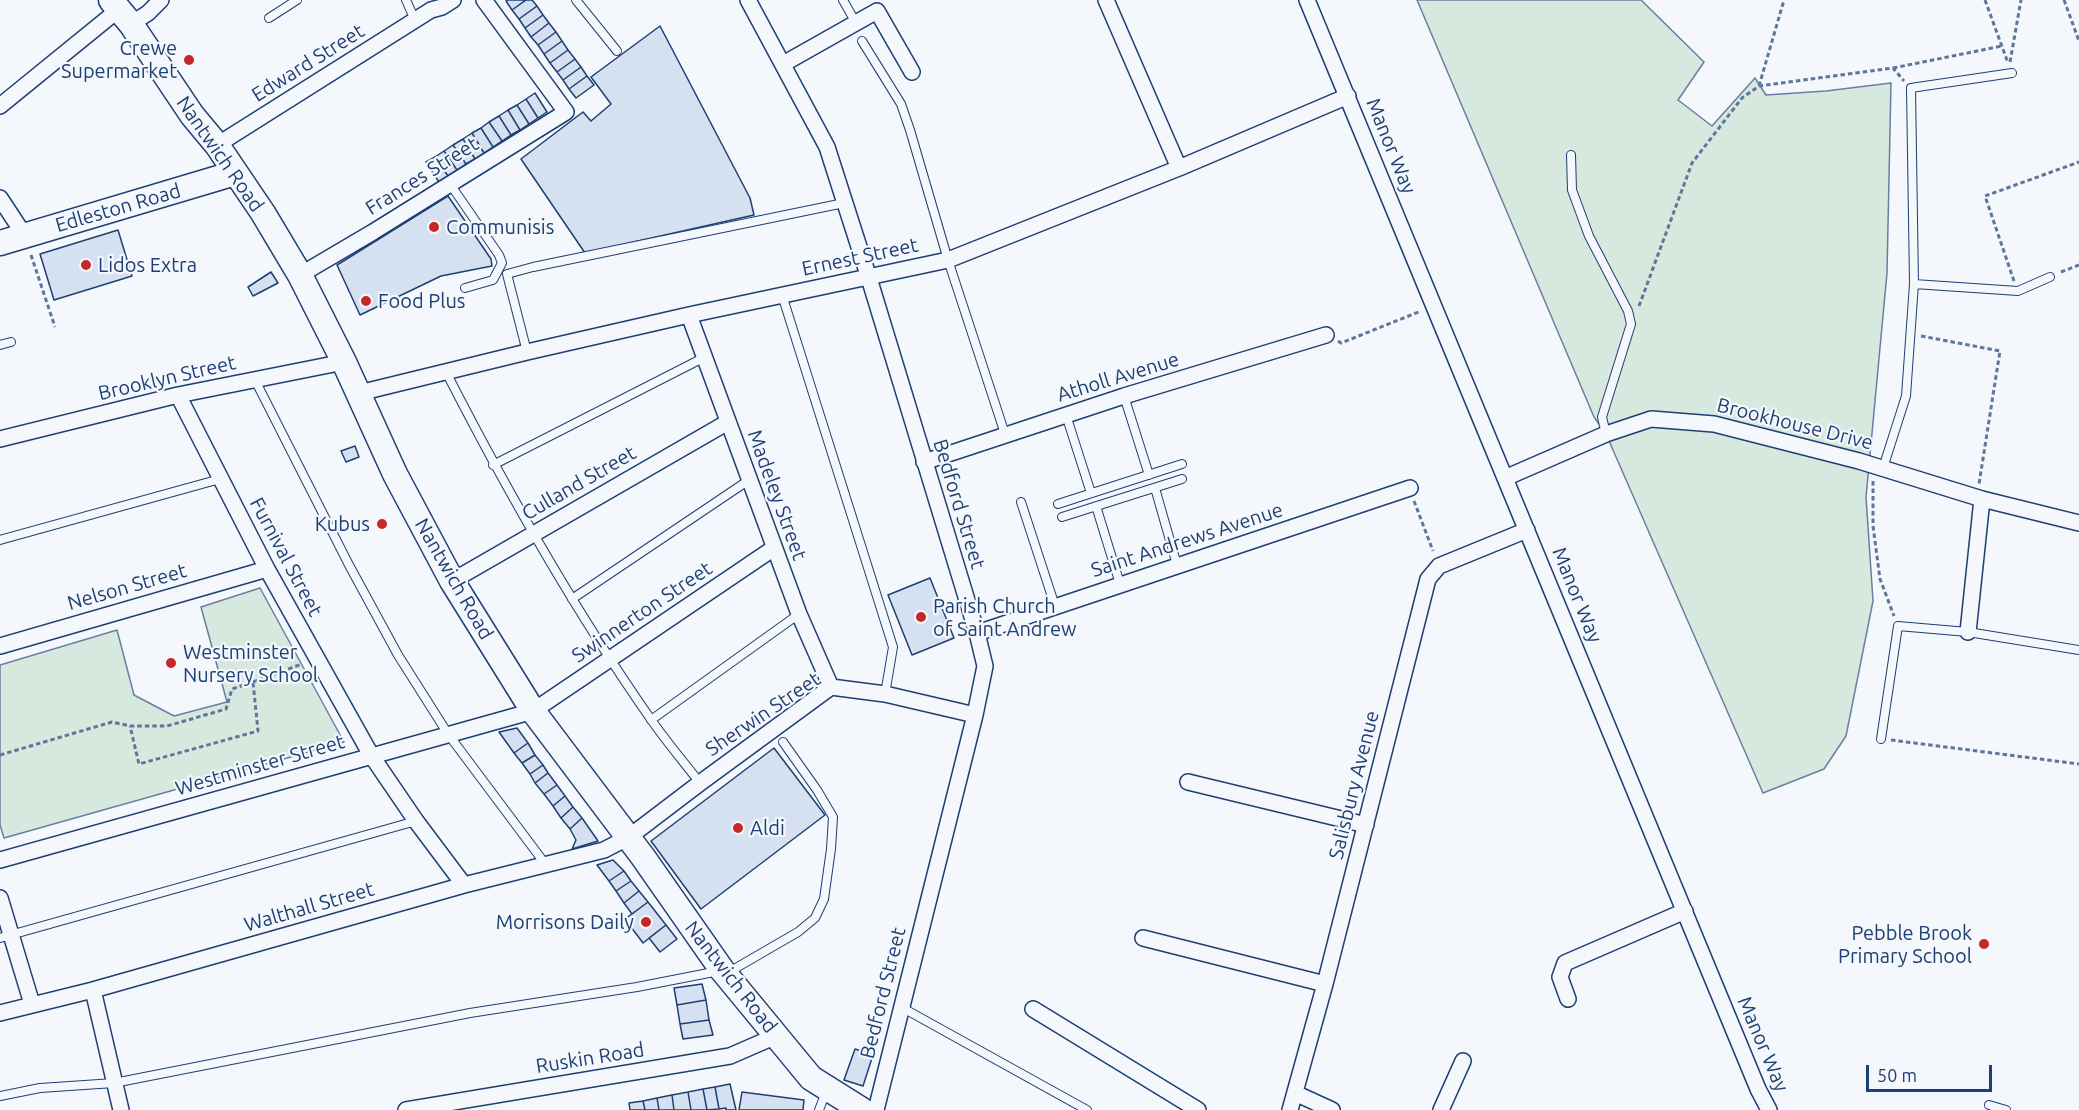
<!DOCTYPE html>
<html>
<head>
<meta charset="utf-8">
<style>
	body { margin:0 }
	#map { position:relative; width:2079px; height:1110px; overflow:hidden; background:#f4f7fb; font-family:Ubuntu,sans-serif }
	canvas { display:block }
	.scale { position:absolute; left:1866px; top:1065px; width:126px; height:27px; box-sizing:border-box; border:3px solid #1d3f73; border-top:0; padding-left:8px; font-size:18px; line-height:21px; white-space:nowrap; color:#1d3f73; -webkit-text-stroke:4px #f4f7fb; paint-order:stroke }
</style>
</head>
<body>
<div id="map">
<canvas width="2079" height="1110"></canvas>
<div class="scale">50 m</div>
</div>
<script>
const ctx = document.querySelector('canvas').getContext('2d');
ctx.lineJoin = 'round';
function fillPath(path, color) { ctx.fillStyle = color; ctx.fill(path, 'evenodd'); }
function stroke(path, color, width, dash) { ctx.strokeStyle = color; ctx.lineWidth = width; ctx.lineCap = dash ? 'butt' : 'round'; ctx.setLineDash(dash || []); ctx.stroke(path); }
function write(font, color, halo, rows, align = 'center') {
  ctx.font = font + ' Ubuntu,sans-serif'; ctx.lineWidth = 4.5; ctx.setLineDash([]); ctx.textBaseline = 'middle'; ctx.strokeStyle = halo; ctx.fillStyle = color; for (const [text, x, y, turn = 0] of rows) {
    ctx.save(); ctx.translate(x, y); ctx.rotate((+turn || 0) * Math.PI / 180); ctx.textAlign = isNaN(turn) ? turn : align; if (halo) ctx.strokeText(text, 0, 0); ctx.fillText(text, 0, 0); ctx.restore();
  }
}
const green = new Path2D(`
	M1417 0H1641L1704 62 1678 100 1712 126 1755 78 1766 95 1826 91 1891 83 1887 273 1866 497 1873 601 1846 736 1824 769 1763 793 1606 434 1594 417Z
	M260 588 344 742 4 838 0 825V665L117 630 134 695 174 716 227 702 201 607Z`);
const building = new Path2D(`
	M508 0H526L512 10 506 1Z
	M526 0H532L537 6 519 19 512 10Z
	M537 6 543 15 525 28 519 19Z
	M543 15 549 23 531 37 525 28Z
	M549 23 556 32 538 45 531 37Z
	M660 26 750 198 754 215 585 253 521 159 583 112 591 121 611 104 591 77Z
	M556 32 562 41 544 54 538 45Z
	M562 41 568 50 550 63 544 54Z
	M568 50 575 59 557 72 550 63Z
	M575 59 581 67 563 80 557 72Z
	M581 67 587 76 569 89 563 80Z
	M587 76 594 85 576 98 569 89Z
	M535 93 547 112 538 118 526 99Z
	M526 99 538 118 529 124 517 105Z
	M517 105 529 124 520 130 508 110Z
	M508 110 520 130 511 135 499 116Z
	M499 116 511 135 502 141 489 122Z
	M489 122 502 141 493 147 481 128Z
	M481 128 493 147 484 153 472 133Z
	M472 133 484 153 475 159 463 139Z
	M463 139 475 159 466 164 453 145Z
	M453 145 466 164 457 170 444 151Z
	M444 151 457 170 448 176 435 157Z
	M435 157 448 176 439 182 426 162Z
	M448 196 491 259 492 266 441 276 360 315 337 265Z
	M118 230 132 276 54 300 40 254Z
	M271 272 278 283 253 296 248 287Z
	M355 446 359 457 346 462 341 451Z
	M930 578 954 638 912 655 888 595Z
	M517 728 528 743 514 753 499 732Z
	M528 743 535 755 522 763 514 753Z
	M774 748 825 815 701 909 651 841Z
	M535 755 543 765 530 774 522 763Z
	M543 765 548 773 535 783 530 774Z
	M548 773 557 785 544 794 535 783Z
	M557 785 565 796 553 806 544 794Z
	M565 796 573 807 561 818 553 806Z
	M573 807 582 818 570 829 561 818Z
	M582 818 598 841 572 849 576 840 570 829Z
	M613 860 624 871 609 881 597 865Z
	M624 871 631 881 616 891 609 881Z
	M631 881 639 891 624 903 616 891Z
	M639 891 648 902 632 914 624 903Z
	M648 902 666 925 643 943 625 919Z
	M666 925 677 939 660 952 649 938Z
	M702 984 706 1000 677 1005 674 988Z
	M706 1000 709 1020 680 1024 677 1005Z
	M709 1020 713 1035 683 1039 680 1024Z
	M855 1049 873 1055 863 1086 844 1080Z
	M730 1084 736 1110H726V1108L719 1109 715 1087Z
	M715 1087 719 1109 707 1110 703 1089Z
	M703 1089 707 1110H691L688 1092Z
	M688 1092 691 1110H674L672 1095Z
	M742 1092 804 1100 803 1110H739Z
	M672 1095 674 1110H659L657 1098Z
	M657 1098 659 1110H645L643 1101Z
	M643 1101 645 1110H630L629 1103Z`);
const path = new Path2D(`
	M1985 0 2008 63
	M2064 0 2079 41
	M2010 62 2021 0
	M1893 68 2002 46
	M1759 86 1784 0
	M31 255 55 327
	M2061 272 2079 265
	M2014 281 1985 196 2079 162
	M1639 306 1692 163 1742 98 1759 86 1893 68 1904 81
	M1921 336 2000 351 1979 484
	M1338 341 1341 343 1421 311
	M1873 481V526L1880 579 1894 616
	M1414 501 1433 551
	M253 682 302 664
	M1891 740 2079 764
	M0 755 112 722 130 726H167L226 709 232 689 253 682 258 731 139 764 130 726`);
const service = new Path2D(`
	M406 0 415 20
	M576 0 617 51
	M843 0 856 23
	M269 18 297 0
	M862 41 901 104 910 130 948 260 1005 434
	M1571 155 1572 190 1589 236 1628 311 1631 324 1602 417 1606 434
	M450 184 499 255 502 263 493 280 465 288
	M1914 284 2018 291 2050 277
	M782 295 893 647 885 694
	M0 345 11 342
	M527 352 507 274 533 267 844 203
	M446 372C507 491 573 608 650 718 665 740 683 761 700 783
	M255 380 349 565 398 655 448 734 546 865
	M1124 396 1149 475
	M1066 415 1091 493
	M493 465 705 357
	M1883 468 1906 396 1914 284 1911 88 2012 73
	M1155 488 1177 565
	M1021 502 1055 606
	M1058 504 1182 464
	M1096 506 1120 584
	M1062 517 1182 479
	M0 540 220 479
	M572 599 749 480
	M651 720 799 614
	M1881 739 1898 626 1968 632 2079 650
	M0 938 416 821
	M729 972 798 932 815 918 824 899 831 849 833 817 817 790 783 742
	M901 1007 1087 1110
	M0 1096 40 1088 114 1083 470 1013 637 987 719 971
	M1989 1105 2006 1110
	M819 1110 826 1092`);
const minor = new Path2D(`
	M748 0 827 147 869 278 977 633 985 666 975 715 876 1110
	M1106 0 1179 168
	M1307 0 1758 1089 1769 1110
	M131 24 148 13 161 0
	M783 64 877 11 912 72
	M0 106 118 10
	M217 145 431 10 442 7 453 0
	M0 198 25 236
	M300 275 373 232 566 112 484 0
	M689 315 799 614 831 687
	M359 393 527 352 689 315 948 260 1179 168 1348 96
	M178 395 267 569 371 755 416 821 464 885
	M0 439 178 395 344 362
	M924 462 1124 396 1326 335
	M1505 478 1606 434 1651 419 1714 424 1859 461 1982 499 2079 523
	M452 581 728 422
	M1968 632 1982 499
	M977 633 1410 488
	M0 646 267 569
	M1188 782 1366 825
	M0 860 533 711 774 548
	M0 898 32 1004
	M1143 938 1325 984
	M93 990 121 1110
	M1568 999 1560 977 1565 963 1685 911
	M1033 1009 1198 1110
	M0 1013 93 990 464 885 604 850 629 837 700 783 831 687 885 694 975 715
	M1295 1093 1332 1110
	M406 1110 730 1056 776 1036
	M1290 1110 1325 984 1428 579 1439 566 1527 530
	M1441 1110 1463 1061`);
const primary = new Path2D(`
	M111 0 131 24 192 115 217 145 263 213 300 275 344 362 395 474 452 581 533 711 643 857 722 970 811 1078 862 1110
	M0 243 235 173`);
const markers = [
	[189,60,6,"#c62828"],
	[434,227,6,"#c62828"],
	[86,265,6,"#c62828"],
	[366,301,6,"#c62828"],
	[382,524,6,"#c62828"],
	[921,617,6,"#c62828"],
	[171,663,6,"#c62828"],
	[738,828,6,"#c62828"],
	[646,922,6,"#c62828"],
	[1984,944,6,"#c62828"]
];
const poiNames = [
	["Crewe",177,48,"right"],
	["Supermarket",177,71,"right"],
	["Communisis",446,227],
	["Lidos Extra",98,265],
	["Food Plus",378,301],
	["Kubus",370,524,"right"],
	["Parish Church",933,606],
	["of Saint Andrew",933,629],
	["Westminster",183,652],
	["Nursery School",183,675],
	["Aldi",750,828],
	["Morrisons Daily",634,922,"right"],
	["Pebble Brook",1972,933,"right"],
	["Primary School",1972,956,"right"]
];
const streetNames = [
	["Edward Street",308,63,-32],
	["Manor Way",1391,146,68],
	["Nantwich Road",220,154,55],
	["Frances Street",422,176,-32],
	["Edleston Road",118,208,-16],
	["Ernest Street",860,257,-12],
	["Atholl Avenue",1118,377,-17],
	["Brooklyn Street",167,378,-13],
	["Brookhouse Drive",1795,424,14],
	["Culland Street",579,483,-30],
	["Madeley Street",777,495,70],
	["Bedford Street",959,504,73],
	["Saint Andrews Avenue",1187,540,-18],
	["Furnival Street",286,557,62],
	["Nantwich Road",454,579,60],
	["Nelson Street",127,587,-16],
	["Manor Way",1577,595,68],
	["Swinnerton Street",642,612,-34],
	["Sherwin Street",763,714,-34],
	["Westminster Street",260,765,-16],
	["Salisbury Avenue",1354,785,-76],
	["Walthall Street",309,907,-16],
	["Nantwich Road",731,977,52],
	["Bedford Street",883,993,-76],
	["Manor Way",1763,1044,67],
	["Ruskin Road",590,1058,-9]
];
fillPath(green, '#d7e8df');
stroke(green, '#687fa3', 1.5);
fillPath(building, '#d5e0f0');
stroke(building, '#1d3f73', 1.5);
stroke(service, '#1d3f73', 10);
stroke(minor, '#1d3f73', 18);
stroke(primary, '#1d3f73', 27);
stroke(path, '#5e769c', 3, [4.5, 3]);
stroke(service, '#f4f7fb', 8);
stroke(minor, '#f4f7fb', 15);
stroke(primary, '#f4f7fb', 24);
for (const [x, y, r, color] of markers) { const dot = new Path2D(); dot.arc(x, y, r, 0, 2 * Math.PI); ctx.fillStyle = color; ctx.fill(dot); stroke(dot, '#f4f7fb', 2); }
write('20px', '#1d3f73', '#f4f7fb', poiNames, 'left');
write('20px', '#1d3f73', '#f4f7fb', streetNames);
</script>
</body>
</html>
